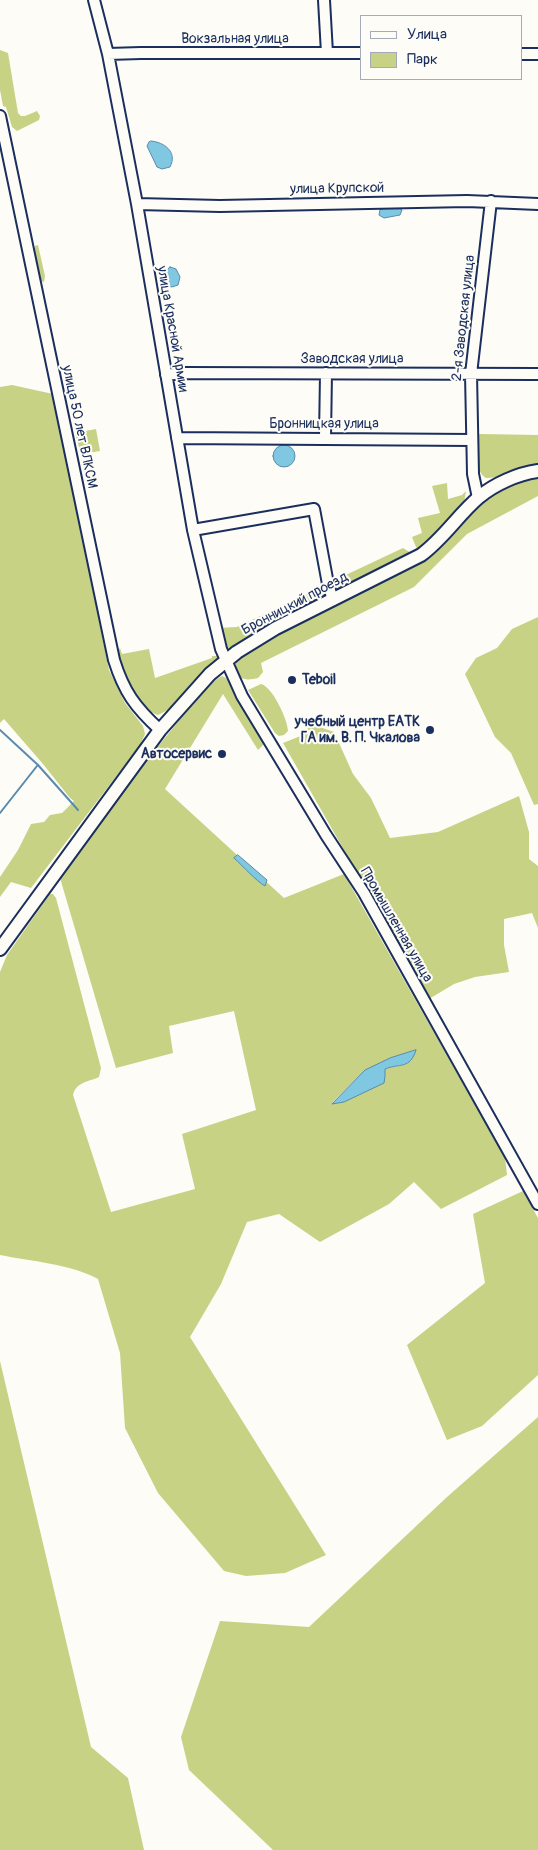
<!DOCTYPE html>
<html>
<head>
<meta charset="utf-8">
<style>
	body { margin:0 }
	#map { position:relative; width:538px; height:1850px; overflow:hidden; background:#fdfcf7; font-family:Pangolin,sans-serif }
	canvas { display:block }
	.legend { position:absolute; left:360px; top:15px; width:162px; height:65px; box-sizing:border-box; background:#fdfcf7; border:1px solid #a3aaba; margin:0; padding:6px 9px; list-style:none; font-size:15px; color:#1b2f5e }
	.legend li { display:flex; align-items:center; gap:10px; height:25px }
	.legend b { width:25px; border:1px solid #a3aaba }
</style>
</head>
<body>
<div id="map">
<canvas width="538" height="1850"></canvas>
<ul class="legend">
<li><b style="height:6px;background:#fdfcf7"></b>Улица</li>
<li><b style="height:14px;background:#c7d285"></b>Парк</li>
</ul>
</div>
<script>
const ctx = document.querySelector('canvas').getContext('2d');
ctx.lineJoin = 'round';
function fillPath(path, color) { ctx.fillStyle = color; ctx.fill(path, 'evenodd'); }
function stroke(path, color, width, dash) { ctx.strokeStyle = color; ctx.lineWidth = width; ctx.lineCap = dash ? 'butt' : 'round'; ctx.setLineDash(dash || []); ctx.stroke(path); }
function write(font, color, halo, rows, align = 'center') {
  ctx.font = font + ' Pangolin,sans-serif'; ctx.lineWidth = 4; ctx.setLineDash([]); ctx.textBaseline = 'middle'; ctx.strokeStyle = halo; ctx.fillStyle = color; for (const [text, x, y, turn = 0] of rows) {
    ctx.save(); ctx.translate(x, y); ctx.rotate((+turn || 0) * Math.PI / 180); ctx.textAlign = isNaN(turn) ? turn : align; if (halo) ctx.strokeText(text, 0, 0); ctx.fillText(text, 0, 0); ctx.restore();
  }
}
const green = new Path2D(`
	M0 50 8 53 18 113 21 116H25L37 111 40 116 39 120 17 131 12 127 6 107 3 106 0 90Z
	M38 245 45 276 44 282 40 281 34 257 35 246Z
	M12 385 53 394 109 670 125 703 143 726 145 734 140 745 31 888 11 882 0 897V877L18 850 31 824 44 822 50 815 62 813 74 801 70 798 43 764 4 719 0 723V387Z
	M96 429 100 451 81 454 75 433Z
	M480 434 538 435V465C521 467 500 479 486 478 474 471 477 448 477 435Z
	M538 476V496L467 534 414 587 261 663 263 672 258 678C252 679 246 681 240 677 237 674 234 668 236 663 246 641 394 580 425 560 454 541 469 508 499 490 511 483 525 480 538 476Z
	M447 483 448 499 462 495 466 491 464 503 434 537 418 549 416 547 412 537 422 533 418 518 440 513 432 486Z
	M403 548 411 553 341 588 335 586 333 581Z
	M322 587H324L327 594 323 598 265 627 231 649 224 647 217 628 237 627Z
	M538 617V804L534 805 511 753 495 737 465 674 476 658 497 648 512 629Z
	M120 648 122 654 149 649 155 678 212 658V656H217V660L190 686 168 710 158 715C141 711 115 667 118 650Z
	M222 676 228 679 265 743 258 750 223 694 165 789 284 898 344 874 505 1158 507 1175 441 1209 414 1182 389 1204 320 1242 279 1214 247 1222 221 1284 190 1337 326 1555 285 1573 246 1576 224 1571 158 1493 125 1428 120 1353 98 1279C71 1264 30 1261 0 1255V972L7 955 50 894H53L56 898 101 1068 99 1077C88 1082 76 1082 73 1095L111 1212 195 1189 182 1134 256 1110 234 1011 169 1026 173 1053 116 1068 60 878C98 825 136 773 177 723 188 709 206 684 222 676ZM408 1063C400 1067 393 1066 384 1069L332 1103 365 1070Z
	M261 684C272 686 288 720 288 731L284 735 279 736 275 733 248 690Z
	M311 724 334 732 353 774 371 798 390 838 438 832 519 796 529 832V859L538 866V928L532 913 504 919V945L509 972 475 977 454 984 429 999 283 743 303 735Z
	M523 1191 538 1218V1375L482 1426 447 1440 407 1345 485 1283 473 1214Z
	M0 1361 91 1747 128 1778 144 1850H0Z
	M538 1417V1850H273L189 1770 181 1737 220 1621 309 1627 447 1497Z`);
const water = new Path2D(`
	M151 141C164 142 178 152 170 167L162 169 157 167 147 146 149 142Z
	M397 207 402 210 400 215 384 218 379 215 380 210Z
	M170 267 176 269 180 277 178 285 172 287 168 286C164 279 163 272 170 267Z
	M273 456a11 11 0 1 1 22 0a11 11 0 1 1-22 0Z
	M238 855 267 880 265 886C256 881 243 866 234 858Z
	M416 1050C410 1070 399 1063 385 1069V1076L384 1083 344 1102 332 1104 365 1070 390 1058Z`);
const stream = new Path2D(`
	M0 730 38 765 78 810
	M0 813 37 766`);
const minor = new Path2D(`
	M94 0 108 54 137 204 193 530 221 649 242 696 326 835 364 893 538 1204
	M324 0 327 53
	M108 54 141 53H362
	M522 54H538
	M0 116 114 660C124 692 135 707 160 730
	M137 204 220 206 467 201 538 204
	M166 375 182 373 538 374
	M177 438 472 440
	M325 438 326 373
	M478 498 473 474 471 374 491 201
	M193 530 314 509 328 584 333 600`);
const major = new Path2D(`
	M0 949 160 730 210 674 237 652 276 628 421 555C444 538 458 515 479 497 495 484 517 474 538 471`);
const markers = [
	[292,680,5,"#1b2f5e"],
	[430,730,5,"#1b2f5e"],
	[222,754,5,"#1b2f5e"]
];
const streetNames = [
	["Вокзальная улица",235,39],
	["улица Крупской",337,189,-1],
	["2-я Заводская улица",464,318,-84],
	["улица Красной Армии",172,329,80],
	["Заводская улица",352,359],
	["Бронницкая улица",324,424],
	["улица 50 лет ВЛКСМ",79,427,78],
	["Бронницкий проезд",295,604,-28],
	["Промышленная улица",396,925,60]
];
const poiNames = [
	["Teboil",302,680,"left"],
	["учебный центр ЕАТК",420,722],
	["ГА им. В. П. Чкалова",420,738],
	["Автосервис",212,754]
];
fillPath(green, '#c7d285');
fillPath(water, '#80c8e1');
stroke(water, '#588bad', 1);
stroke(stream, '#588bad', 2);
stroke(minor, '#1b2f5e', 14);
stroke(major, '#1b2f5e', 16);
stroke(minor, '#fdfcf7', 10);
stroke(major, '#fdfcf7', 12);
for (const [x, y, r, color] of markers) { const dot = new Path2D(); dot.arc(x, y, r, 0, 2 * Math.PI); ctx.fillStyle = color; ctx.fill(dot); stroke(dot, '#fdfcf7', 2); }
write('14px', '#1b2f5e', '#fdfcf7', streetNames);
write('bold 14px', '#1b2f5e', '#fdfcf7', poiNames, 'right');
</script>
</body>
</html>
